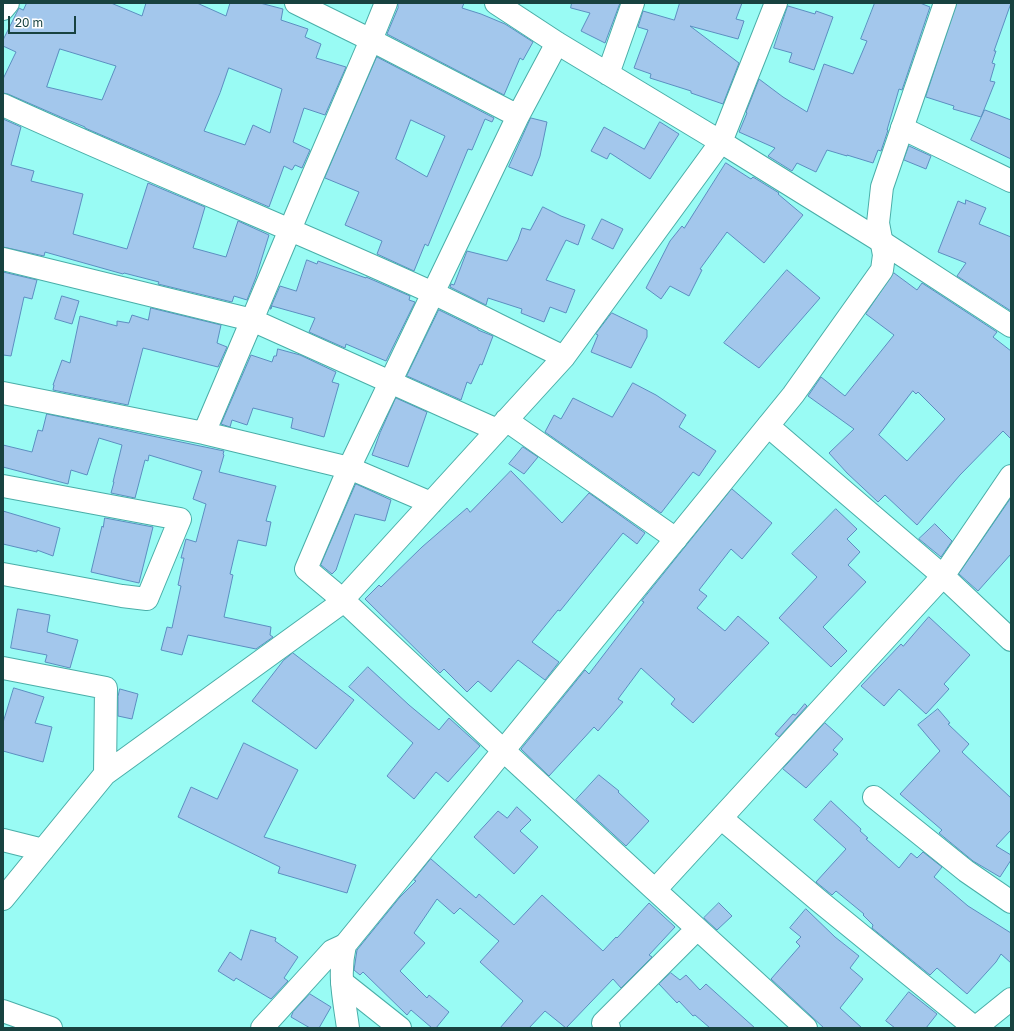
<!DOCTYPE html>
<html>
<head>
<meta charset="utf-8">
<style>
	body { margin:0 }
	#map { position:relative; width:1014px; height:1031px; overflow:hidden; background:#99fbf4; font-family:"Golos Text",sans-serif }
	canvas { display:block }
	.frame { position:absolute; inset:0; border:4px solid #184240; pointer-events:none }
	.scale { position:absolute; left:8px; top:16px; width:68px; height:18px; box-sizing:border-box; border:2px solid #184240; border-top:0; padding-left:5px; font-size:12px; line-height:14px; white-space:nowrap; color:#184240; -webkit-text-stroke:3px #fff; paint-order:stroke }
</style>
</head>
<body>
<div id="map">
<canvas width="1014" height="1031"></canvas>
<div class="frame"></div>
<div class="scale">20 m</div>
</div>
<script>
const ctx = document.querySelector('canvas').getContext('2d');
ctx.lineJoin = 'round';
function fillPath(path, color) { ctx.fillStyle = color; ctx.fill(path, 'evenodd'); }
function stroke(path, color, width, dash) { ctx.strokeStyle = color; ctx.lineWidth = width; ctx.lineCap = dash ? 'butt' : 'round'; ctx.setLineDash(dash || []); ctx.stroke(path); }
const building = new Path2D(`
	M27 3H111L142 16 146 3H197L226 16 230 3H260L283 9 281 20 308 29 305 37 321 44 316 58 346 67 325 115 304 108 293 142 310 150 302 168 295 165 292 170 284 166 269 207 85 128V127L63 118 8 94 3 93V79L16 52 3 46V40L19 8 23 10ZM60 49 116 66 102 100 47 87ZM229 68 282 89 270 133 253 125 245 145 204 131 220 93Z
	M398 3H464L462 8 481 14 505 24 533 42 523 60 520 58 504 95 387 34 398 8Z
	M572 3H620L605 43 581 31 590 13 571 8Z
	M680 3H742L736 19 744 21 738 39 690 26 739 63 723 104 691 93V91L650 78 651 74 634 68 648 30 638 27 643 11 674 20Z
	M875 3H920L930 7 902 90 899 89 887 130H888L881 151 878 150 873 163 847 155V156L827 150 816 172 797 163 792 171 768 156 775 148 739 132 747 113 746 112 759 79 783 97 807 112 824 64 853 74 867 41 861 39Z
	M957 3H1011L994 51H996L992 63 995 64 990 81 995 82 981 117 953 109 954 106 926 97Z
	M788 6 815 14 816 11 833 17 814 70 789 62 792 53 774 48Z
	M377 57 494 118 492 122 485 119 472 150 468 149 428 246 425 244 414 271 377 254 382 241 345 225 359 192 325 178ZM411 120 445 136 427 177 396 159Z
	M985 110 1011 120V159L971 140Z
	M531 118 547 122 540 156 532 176 509 167Z
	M3 119 21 127 11 165 34 171 31 181 83 194 73 234 127 249 148 183 205 207 193 248 226 257 238 221 269 235 256 277 247 300 234 296 232 302 158 284 159 282 124 273 123 274 45 252 44 256 3 247Z
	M660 122 679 134 650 179 610 153 607 159 591 151 604 127 644 149Z
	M909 146 931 156 926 169 904 160Z
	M726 163 751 179 753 177 779 193 778 194 803 215 764 263 727 232 700 269 702 270 689 296 670 286 661 299 646 288 670 241 682 226 684 228Z
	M966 200 986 208 979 224 1011 237V311L957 276 966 263 938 252 958 201 965 204Z
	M543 207 561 216 585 225 578 245 566 240 546 280 575 290 566 313 550 307 544 322 521 313 522 309 488 298 486 305 450 287 451 284 454 285 467 251 507 261 518 240 522 228 530 230Z
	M602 219 623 229 613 249 592 239Z
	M307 260 317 264 318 261 366 278V277L410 296 409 300 415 302 386 361 346 344 345 348 309 332 315 318 272 306 271 309H270L280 286 296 291Z
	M787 270 820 298 759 368 724 343Z
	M3 272 37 280 32 299 24 297 11 356 3 355Z
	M894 273 917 290 922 283 997 332 993 337 1011 351V439L1003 431 960 475 917 525 885 495 878 502 847 473 829 453 854 429 808 396 821 377 845 396 894 335 866 314ZM913 391 916 394 918 392 945 419 907 461 879 435Z
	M62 296 79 301 72 324 55 319Z
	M151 308 221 325 217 343 227 347 218 367 143 348 128 405 53 390 54 385H53L62 360 70 363 80 316 117 326V321L129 323 132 315 148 320Z
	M439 310 478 329V330L493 336 482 365 480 364 471 384 467 382 461 400 407 376Z
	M612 313 647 330V337L631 368 591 352 598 335 596 334Z
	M278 349 300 355 336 372 332 382 339 384 324 437 291 428 293 418 253 408 247 425 232 420 230 427 221 424 251 355 272 362 274 356H276Z
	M633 383 656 395 686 415 679 427 716 451 699 476 693 472 661 513 545 432 554 415 561 419 573 398 612 417Z
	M396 398 427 412 408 467 372 455 380 433Z
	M47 414 224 451 223 454 224 455 219 472 276 486 266 521 271 522 266 546 238 540 230 574 233 575 224 617 271 627 270 635 273 637 256 649 188 635 182 655 161 650 167 627 172 628 181 586 178 585 184 558H181L186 539 196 542 206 504 193 499 202 471 149 455 148 461 145 460 135 498 111 493 114 482H113L122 445 99 438 87 475 71 470 68 484 3 467V445L32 452 38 430 42 431Z
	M523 447 538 457 524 474 509 464Z
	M511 471 562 523 589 493 645 533 637 544 623 533 560 611 558 610 532 642 559 662 545 680 518 660 491 692 478 681 467 692 444 669 440 673 365 599 379 585 381 587 422 547 467 508 470 512Z
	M356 484 391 500 385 521 355 514 336 570 332 574 321 565Z
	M732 489 772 523 742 559 731 549 699 590 707 596 697 608 725 631 738 616 769 643 693 723 671 704 675 699 641 668 618 699 623 702 598 731 594 727 549 776 521 749 585 670 589 674 644 602 642 601Z
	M1011 498V554L978 591 959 574Z
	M836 509 857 529 847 539 860 552 848 565 866 582 823 627 847 651 831 667 779 618 817 577 792 554Z
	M3 511 60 528 53 556 37 550V552L3 544Z
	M105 518 153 527 139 583 91 572 102 526 103 527Z
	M935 524 952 541 941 557 919 539Z
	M18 609 50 615 47 632 78 640 70 668 45 662 47 655 11 648Z
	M929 617 970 655 944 684 949 689 926 714 899 689 884 706 861 686 901 644 903 646Z
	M293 653 354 700 316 749 252 701 283 661Z
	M368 667 409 705 439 730 449 718 480 746 448 782 436 772 414 799 387 776 413 743 349 687Z
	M14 688 44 697 35 723 52 727 43 762 3 751V723Z
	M120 689 138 694 132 719 118 716V697Z
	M805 704 807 706 779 737 775 734 793 714 795 715Z
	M938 709 950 723 948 724 969 744 962 752 1011 798V830L996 846 1011 855V860L1000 877 973 861 939 833 942 830 900 794 940 751 918 725Z
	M825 723 843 739 833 750 838 754 806 788 783 769Z
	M244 743 298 770 264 837 356 865 347 893 278 873 280 867 178 817 191 787 217 799Z
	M599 775 619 791 618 792 649 821 626 846 576 800Z
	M831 801 861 829 860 831 868 838 866 839 899 868 911 853 917 858 923 852 942 867 934 877 968 906 1011 933V963L1001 954 996 962 967 994 937 968 930 975 872 928 873 925 863 915 864 914 836 891 832 895 816 882 846 849 814 820Z
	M517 807 531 820 520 831 538 847 514 874 474 837 498 811 507 818Z
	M431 859 476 898 479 894 514 925 542 895 603 951 616 937 617 938 649 903 675 927 649 955 652 957 621 988 613 979 566 1028 545 1011 529 1028H500L523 1001 480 962 499 941 460 908 454 914 437 899 414 933 425 943 400 971 427 998 429 995 449 1012 436 1028H432L411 1010 407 1015 363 972 360 975 354 970 357 950 400 897 416 881 414 880Z
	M719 903 732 916 717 930 704 918Z
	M806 909 835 937 859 956 850 968 863 979 840 1008 862 1028H824L771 979 800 946 796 942 801 937 790 928Z
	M251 930 276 938 275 941 298 957 284 978 288 981 271 999 236 978 234 981 218 971 230 952 241 960Z
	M671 973 680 980 686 975 700 990 706 984 755 1028H710L695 1015 693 1016 679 1001 677 1003 659 984Z
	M909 992 937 1014 926 1028H895L886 1021Z
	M310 994 331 1007 319 1028H310L291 1017 293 1012Z`);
const street = new Path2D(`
	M296 3 371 40 518 116 349 468 306 569 343 600 504 751 655 890
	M386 3 371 40 310 182 252 320 497 430
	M496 3 557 43 721 142 776 3
	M3 9 8 3
	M608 74 633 3
	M3 105C145 170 291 228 433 293 477 314 520 336 564 357
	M518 116 557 43
	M902 128 1011 181
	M3 259 252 320 204 433
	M3 393 204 433 349 468 431 503
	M506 420 676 539
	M768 426 943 576 1011 640
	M3 486 180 519 147 599 122 596 3 574
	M3 668 106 688 105 774
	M874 797 966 871 1011 902
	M721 818 818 900 975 1028
	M3 840 43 850
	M3 899 105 774 337 606 564 357 721 142 882 242 1011 326
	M342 982 400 1028
	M3 1011 51 1028
	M262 1028 332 951 345 945
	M609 1028 603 1023 697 929
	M806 1028 655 890 943 576 1011 476
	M975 1028 1011 999`);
const secondary = new Path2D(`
	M348 1028C344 998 338 975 345 945L793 395 882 270 884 255 878 223 882 187 945 3`);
fillPath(building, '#a3c7ec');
stroke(building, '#5c8ec0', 1);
stroke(street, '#49aea8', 24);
stroke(secondary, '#49aea8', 24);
stroke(street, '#fff', 22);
stroke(secondary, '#fff', 22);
</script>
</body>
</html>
